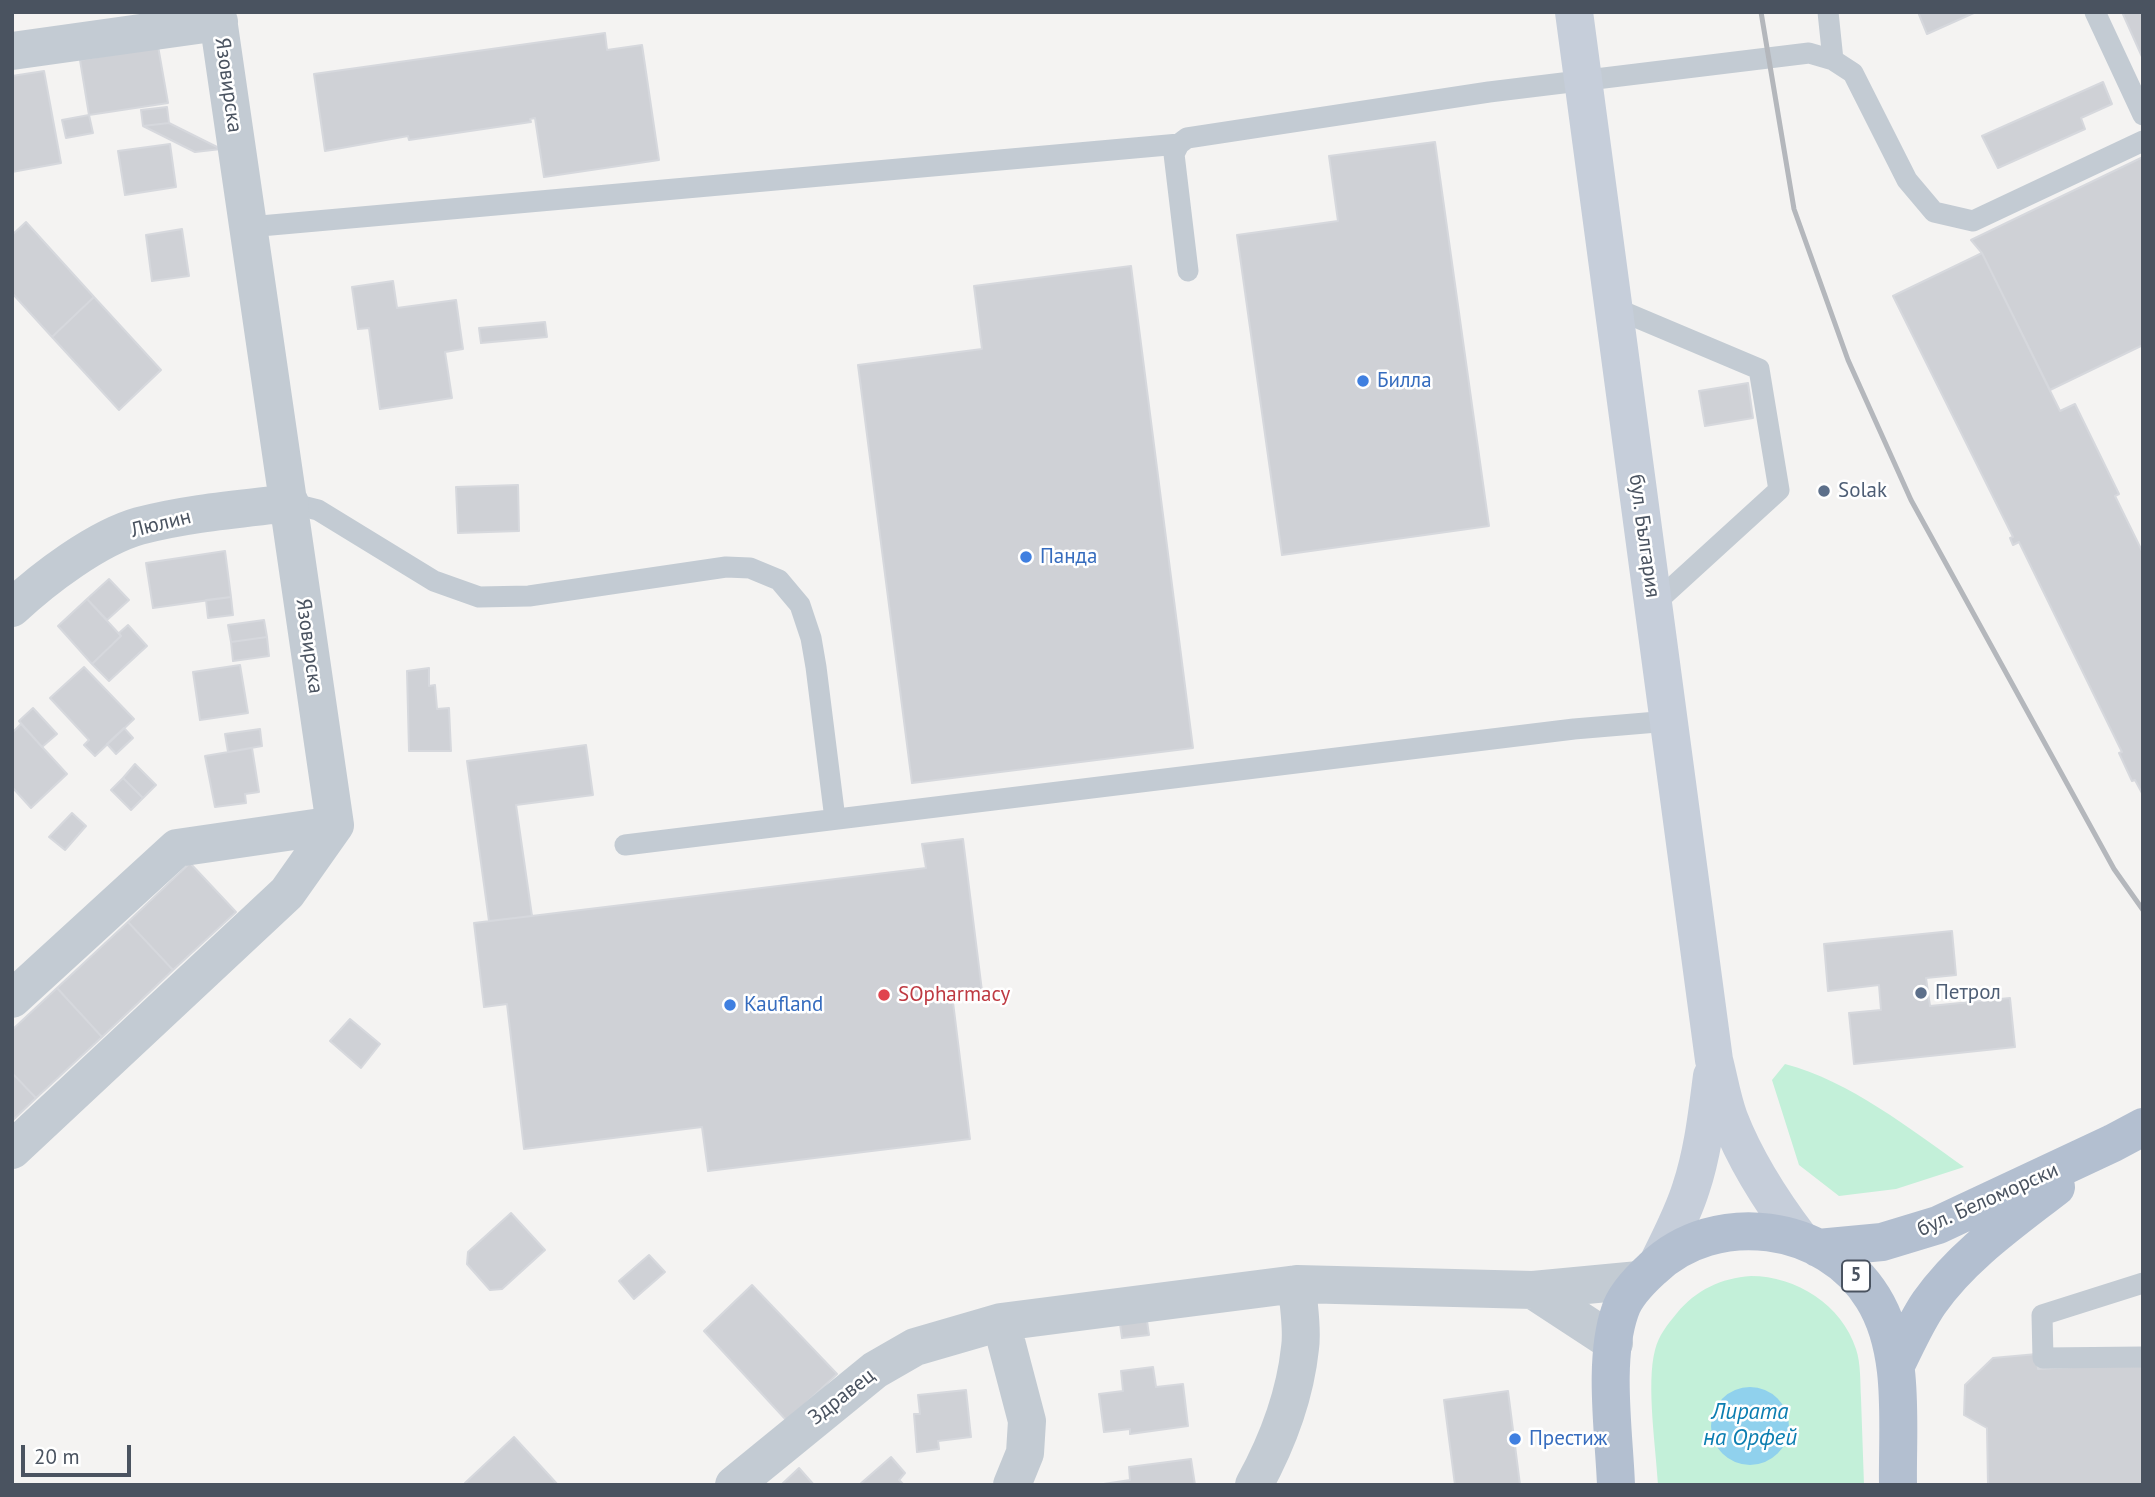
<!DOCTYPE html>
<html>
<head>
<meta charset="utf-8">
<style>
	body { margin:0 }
	#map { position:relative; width:2155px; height:1497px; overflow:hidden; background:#f4f3f2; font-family:"PT Sans",sans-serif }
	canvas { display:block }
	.frame { position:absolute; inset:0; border:14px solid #4a5360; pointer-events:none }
	.scale { position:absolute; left:21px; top:1445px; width:110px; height:32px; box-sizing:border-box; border:4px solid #4a5360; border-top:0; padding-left:9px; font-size:21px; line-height:24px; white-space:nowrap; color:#4a5360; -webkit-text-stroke:5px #fff; paint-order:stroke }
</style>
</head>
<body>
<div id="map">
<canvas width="2155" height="1497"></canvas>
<div class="frame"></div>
<div class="scale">20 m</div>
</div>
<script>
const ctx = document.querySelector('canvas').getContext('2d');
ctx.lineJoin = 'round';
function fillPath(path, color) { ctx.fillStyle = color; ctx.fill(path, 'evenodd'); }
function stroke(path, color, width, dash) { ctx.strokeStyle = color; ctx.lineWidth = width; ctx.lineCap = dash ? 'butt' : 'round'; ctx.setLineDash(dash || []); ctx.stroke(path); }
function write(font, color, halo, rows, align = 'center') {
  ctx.font = font + ' "PT Sans",sans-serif'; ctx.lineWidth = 5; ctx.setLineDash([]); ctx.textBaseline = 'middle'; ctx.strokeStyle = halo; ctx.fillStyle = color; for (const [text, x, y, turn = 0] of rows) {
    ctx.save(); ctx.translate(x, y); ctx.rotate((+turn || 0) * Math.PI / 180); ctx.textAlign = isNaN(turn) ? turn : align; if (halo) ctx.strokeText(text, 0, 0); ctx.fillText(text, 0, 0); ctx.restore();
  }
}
const green = new Path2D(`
	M1785 1064C1850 1081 1910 1129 1964 1167L1896 1189 1839 1196 1799 1165 1772 1080Z
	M1751 1276C1796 1276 1842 1305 1856 1349 1861 1364 1860 1382 1861 1398 1862 1427 1863 1456 1864 1485H1658C1656 1448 1646 1384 1655 1350 1659 1335 1667 1325 1677 1313 1696 1290 1721 1278 1751 1276Z`);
const water = new Path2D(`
	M1711 1426a39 39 0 1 1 78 0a39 39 0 1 1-78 0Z`);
const building = new Path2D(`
	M1918 12H1976L1927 34Z
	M2122 12H2143V59Z
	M605 33 607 50 642 45 659 160 544 177 535 118 530 119 531 122 409 140 408 136 325 151 314 74Z
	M158 46 168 103 89 115 80 60Z
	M44 71 61 163 12 172V76Z
	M2103 82 2112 104 2081 118 2085 129 1998 168 1982 136Z
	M167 107 169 123 143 126 141 110Z
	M89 115 93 133 66 138 62 120Z
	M169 123 221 149 195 152 143 126Z
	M1435 142 1489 526 1282 555 1237 235 1338 221 1329 156Z
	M170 144 176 187 125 195 118 151Z
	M2143 157V345L2050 390 1982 253 1971 240Z
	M26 222 94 297 52 337 12 293V235Z
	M182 229 189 276 152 281 146 235Z
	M1982 253 2060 411 2075 404 2119 494 2115 496 2143 553V795L2135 780 2132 781 2119 753 2122 752 2019 542 2013 545 2010 538 2013 537 1893 296Z
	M1131 266 1193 748 912 783 858 365 982 349 974 286Z
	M393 281 397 308 456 300 463 349 445 352 452 398 380 409 369 328 358 329 352 287Z
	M94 297 161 370 119 410 52 337Z
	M545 322 547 337 481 343 479 328Z
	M1748 383 1753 418 1705 426 1699 391Z
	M518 485 519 531 458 533 456 487Z
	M225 551 231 597 153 608 146 563Z
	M109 579 129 600 107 620 87 599Z
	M231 597 233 615 208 618 206 600Z
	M87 599 121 636 92 664 58 626Z
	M264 620 267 637 231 642 228 625Z
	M128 625 147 646 109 681 92 664 121 636 119 633Z
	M267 637 269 656 233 661 231 642Z
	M240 665 248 713 200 720 193 672Z
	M84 667 134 719 95 756 84 745 89 740 50 698Z
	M429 668V686L435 685 437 709 449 708 451 751H409L407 671Z
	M33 708 57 734 42 747 19 721Z
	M21 724 67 774 31 808 12 787V733Z
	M124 728 133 738 116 754 107 744Z
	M260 729 262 746 228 752 225 734Z
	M586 745 593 795 516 805 532 916 489 921 467 761Z
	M252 748 259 792 245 794 246 803 215 807 205 756Z
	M135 764 156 785 143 798 123 778Z
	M123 778 143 798 131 810 111 790Z
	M72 813 86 826 65 850 49 837Z
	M963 839 982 991 952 994 970 1139 708 1171 702 1127 524 1149 507 1004 484 1007 474 923 926 868 922 844Z
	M190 863 236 912 173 970 128 922Z
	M128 922 173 970 102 1037 57 988Z
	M1952 931 1956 975 1926 978 1930 1006 2010 998 2015 1047 1854 1064 1849 1013 1881 1010 1879 985 1828 991 1824 944Z
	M57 988 102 1037 36 1098 12 1073V1030Z
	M350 1019 380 1044 361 1068 330 1041Z
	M12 1073 36 1098 12 1121Z
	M511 1213 545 1250 502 1289 490 1290 467 1264 468 1252Z
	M649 1255 665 1272 634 1299 619 1281Z
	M752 1285 837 1374 787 1421 704 1331Z
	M1145 1307 1149 1335 1122 1338 1118 1309Z
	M2037 1354 2038 1369 2143 1363V1485H1988L1987 1428 1964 1415 1965 1385 1993 1358Z
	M1153 1367 1156 1387 1183 1384 1188 1426 1130 1434V1429L1104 1432 1099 1394 1123 1391 1121 1371Z
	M966 1390 971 1437 938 1441 939 1449 917 1452 914 1414H920L918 1395Z
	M1508 1391 1520 1485H1455L1444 1400Z
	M514 1437 558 1485H466L465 1483Z
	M891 1457 905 1473 899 1480 904 1485H859Z
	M1191 1459 1195 1485H1097L1130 1480 1129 1467Z
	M799 1468 814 1485H781Z`);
const lane = new Path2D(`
	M1828 12 1833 60
	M2095 12 2143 115
	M249 227 1179 144
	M1188 271 1174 154 1179 144 1187 138 1489 92 1809 53 1833 60 1853 73 1907 180 1934 212 1973 221 2143 141
	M1612 307 1759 369 1779 490 1654 604
	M290 503 318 510 434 581 479 597 529 596 726 567 750 568 779 580 800 605 811 638 816 667 835 819
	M625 845 1574 729 1669 721
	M2143 1283 2042 1315 2043 1358 2143 1357`);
const street = new Path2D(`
	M12 51 219 22
	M12 608C44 578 97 538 139 526 188 513 240 509 290 503
	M12 999 177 848 335 825
	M12 1150 287 893 335 825 217 12
	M1533 1290 1614 1343
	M1001 1322 1297 1284 1533 1290 1639 1280
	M734 1485 875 1370 915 1347 1001 1322 1027 1421 1025 1453 1012 1485
	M1254 1485C1277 1443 1295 1396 1300 1348 1303 1328 1298 1304 1297 1284`);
const secondary = new Path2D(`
	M1574 12 1714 1060C1719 1079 1722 1099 1729 1118 1746 1162 1772 1202 1800 1239
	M1658 1263C1670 1238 1683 1214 1691 1188 1703 1152 1707 1114 1712 1076`);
const primary = new Path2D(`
	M1818 1248 1882 1242 1938 1225 2113 1143 2143 1127
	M1896 1365C1906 1345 1916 1322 1929 1303 1962 1256 2011 1222 2056 1187
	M1616 1485C1614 1433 1603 1360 1620 1311 1625 1295 1640 1280 1652 1269 1715 1208 1827 1223 1873 1298 1906 1351 1897 1425 1898 1485`);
const rail = new Path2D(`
	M1761 12 1794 209 1848 360 1911 500 2114 869 2143 910`);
const markers = [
	[1363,381,7,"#3f7fe0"],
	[1824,491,7,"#5c6f8a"],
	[1026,557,7,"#3f7fe0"],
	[1921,993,7,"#5c6f8a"],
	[884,995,7,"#e0444e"],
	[730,1005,7,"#3f7fe0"],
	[1515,1439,7,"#3f7fe0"]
];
const shields = [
	[1856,1276,28]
];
const shieldNames = [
	["5",1856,1276]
];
const streetNames = [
	["Язовирска",228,85,82],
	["Люлин",161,524,-14],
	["бул. България",1644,536,82],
	["Язовирска",309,646,82],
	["бул. Беломорски",1988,1200,-24],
	["Здравец",842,1397,-38]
];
const shopNames = [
	["Билла",1377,381],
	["Панда",1040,557],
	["Kaufland",744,1005],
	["Престиж",1529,1439]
];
const serviceNames = [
	["Solak",1838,491],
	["Петрол",1935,993]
];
const healthNames = [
	["SOpharmacy",898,995]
];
const waterNames = [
	["Лирата",1750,1412],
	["на Орфей",1750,1438]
];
fillPath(green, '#c3f0d9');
fillPath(water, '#90d1ed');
fillPath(building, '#cfd1d6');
stroke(building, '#d6d8dd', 2);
stroke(lane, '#c3cbd3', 21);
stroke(street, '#c3cbd3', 38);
stroke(secondary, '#c6ceda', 38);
stroke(primary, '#b3bfd0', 38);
stroke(rail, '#b4b7bc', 5);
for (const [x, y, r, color] of markers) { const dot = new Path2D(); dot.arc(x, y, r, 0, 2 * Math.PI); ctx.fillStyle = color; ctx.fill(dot); stroke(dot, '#fff', 2.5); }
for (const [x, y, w] of shields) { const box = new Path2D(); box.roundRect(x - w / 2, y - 15.5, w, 31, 5); ctx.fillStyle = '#fff'; ctx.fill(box); stroke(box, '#4a5360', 2); }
write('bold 19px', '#4a5360', null, shieldNames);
write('21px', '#4a5360', '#fff', streetNames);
write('21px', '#366cbe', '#fff', shopNames, 'left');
write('21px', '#4e5e75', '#fff', serviceNames, 'left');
write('21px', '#be3a42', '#fff', healthNames, 'left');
write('italic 23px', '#0c7eb1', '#fff', waterNames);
</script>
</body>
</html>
